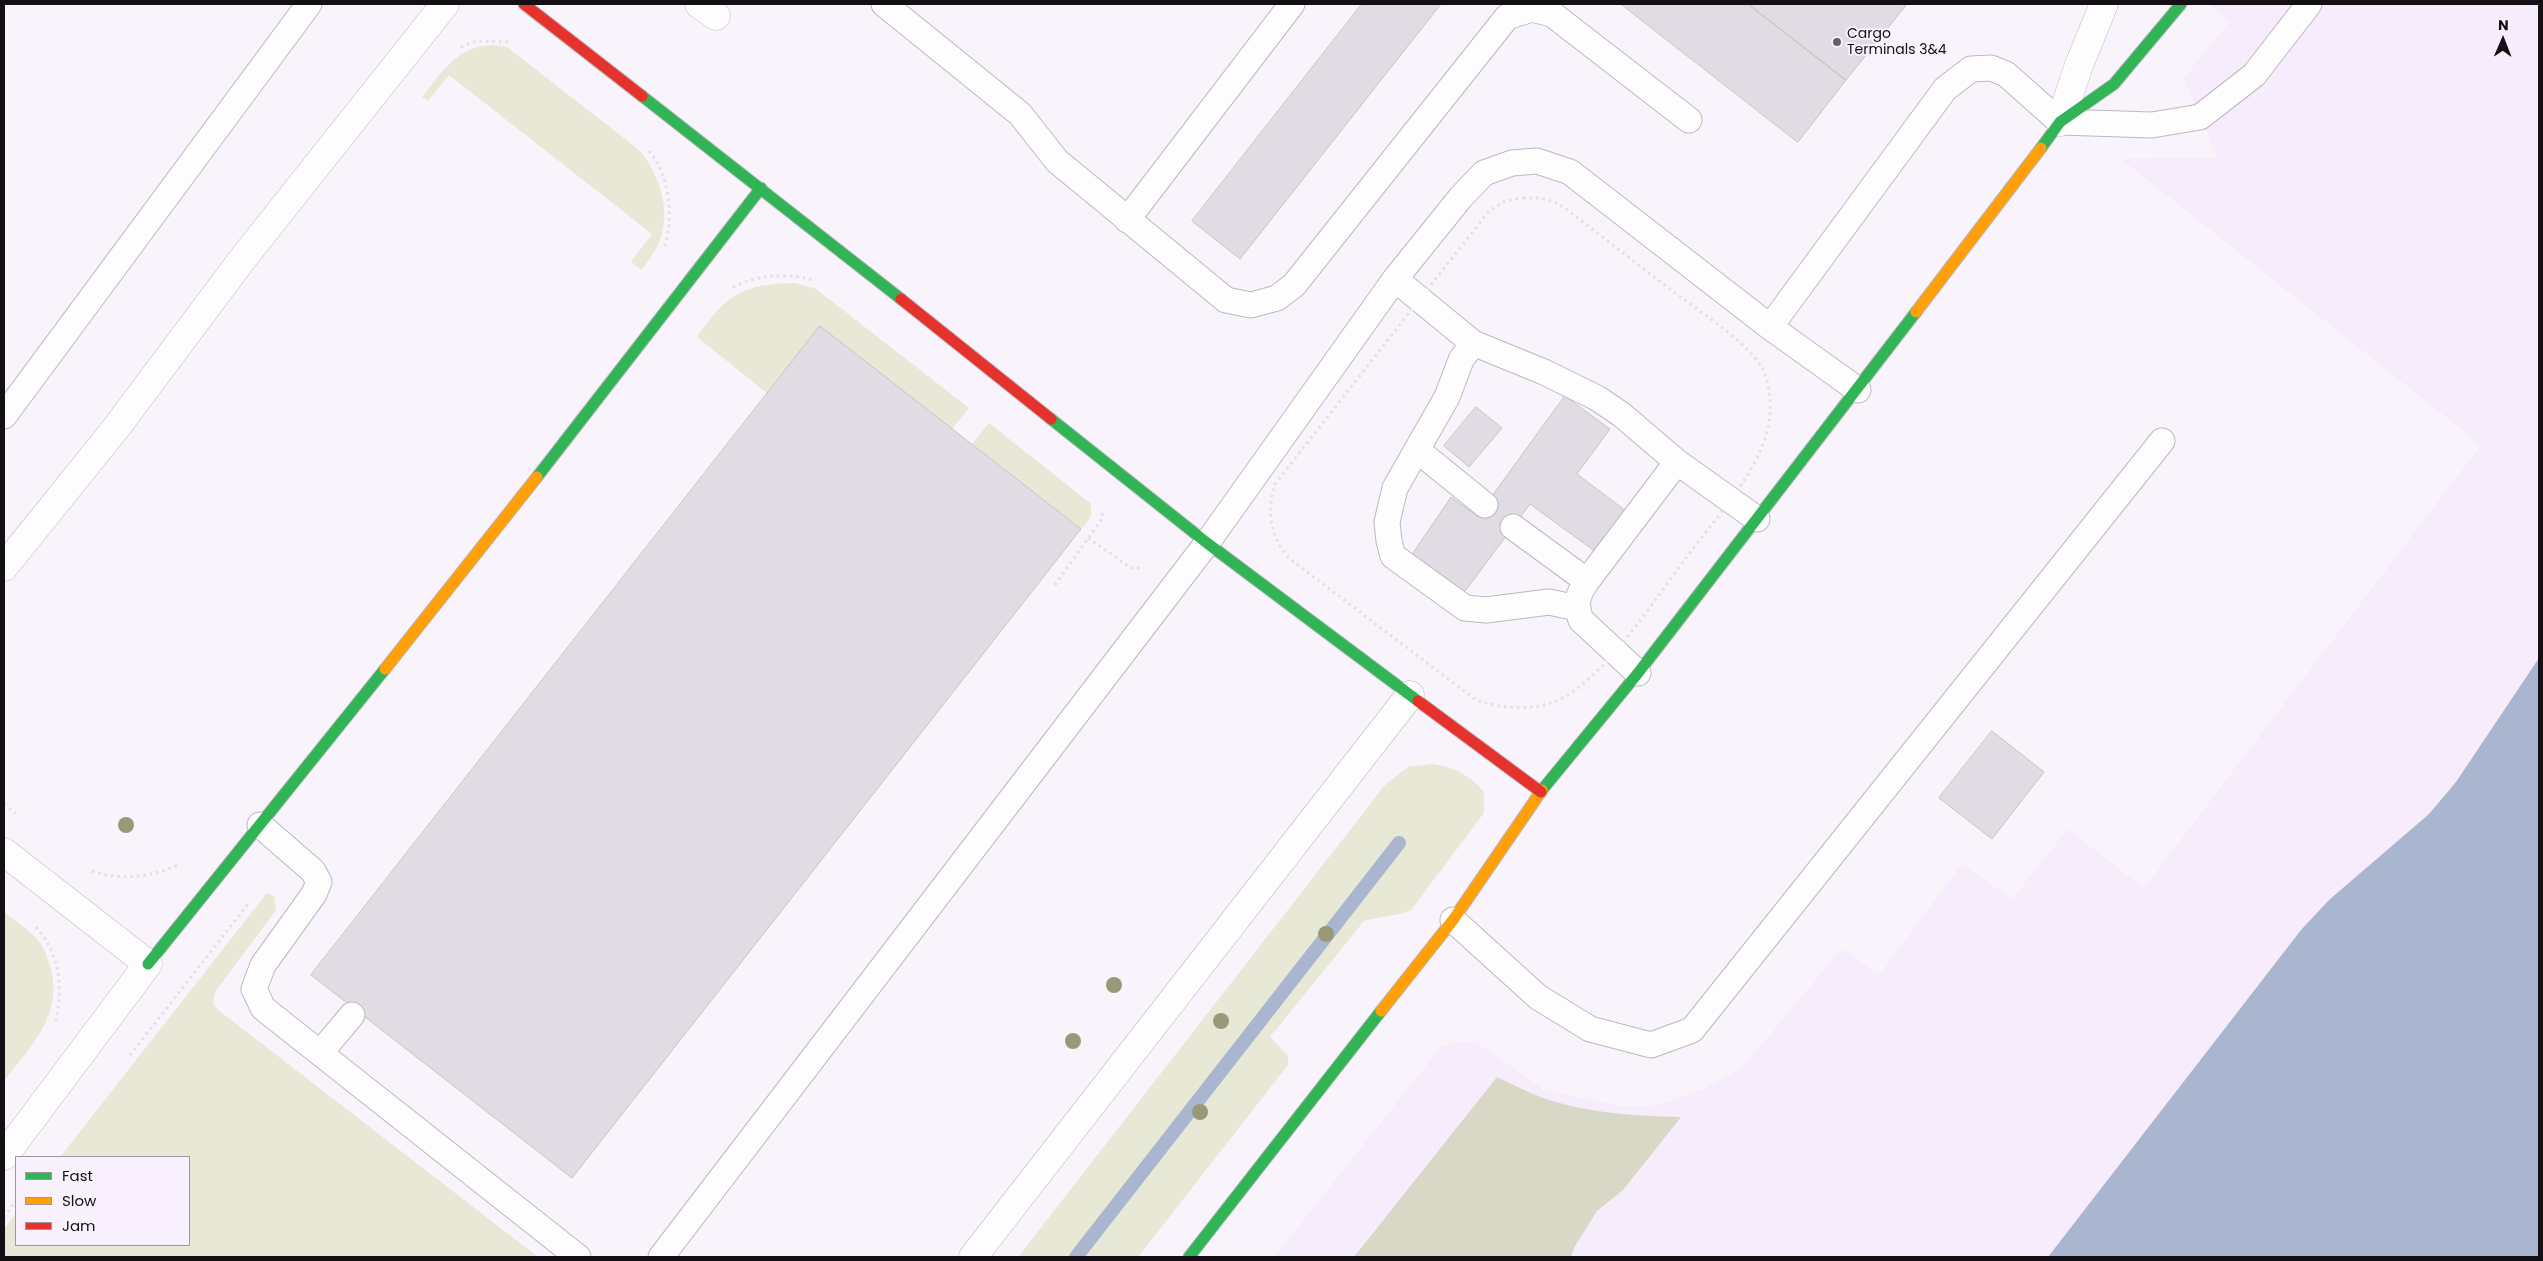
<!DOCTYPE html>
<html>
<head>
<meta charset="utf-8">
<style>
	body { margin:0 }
	#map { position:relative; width:2543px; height:1261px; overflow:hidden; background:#f9f4fb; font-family:Poppins,sans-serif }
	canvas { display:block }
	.frame { position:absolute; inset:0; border:5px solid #130f14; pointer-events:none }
	.legend { position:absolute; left:15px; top:1156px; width:175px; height:90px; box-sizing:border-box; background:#faf1fe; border:1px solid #9e97a0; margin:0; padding:6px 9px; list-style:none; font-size:15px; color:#130f14 }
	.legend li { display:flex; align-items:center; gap:10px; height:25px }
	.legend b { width:25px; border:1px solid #9e97a0 }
	.north { position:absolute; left:2478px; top:15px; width:50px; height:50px; -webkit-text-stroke:4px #faf1fe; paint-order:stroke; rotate:1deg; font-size:14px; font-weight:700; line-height:20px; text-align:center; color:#130f14 }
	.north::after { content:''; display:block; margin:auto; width:18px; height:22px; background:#130f14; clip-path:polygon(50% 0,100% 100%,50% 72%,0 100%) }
</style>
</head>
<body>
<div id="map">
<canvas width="2543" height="1261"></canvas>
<div class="frame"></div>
<ul class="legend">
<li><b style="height:6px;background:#30b455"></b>Fast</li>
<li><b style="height:6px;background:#ff9f0a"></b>Slow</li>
<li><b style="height:6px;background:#e5322d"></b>Jam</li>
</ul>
<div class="north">N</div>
</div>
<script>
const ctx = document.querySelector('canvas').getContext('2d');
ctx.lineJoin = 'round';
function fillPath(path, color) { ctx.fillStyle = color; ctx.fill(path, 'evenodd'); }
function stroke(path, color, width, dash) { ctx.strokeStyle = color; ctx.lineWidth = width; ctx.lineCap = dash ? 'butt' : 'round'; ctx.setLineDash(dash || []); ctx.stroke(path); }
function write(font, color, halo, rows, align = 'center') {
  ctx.font = font + ' Poppins,sans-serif'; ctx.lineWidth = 4; ctx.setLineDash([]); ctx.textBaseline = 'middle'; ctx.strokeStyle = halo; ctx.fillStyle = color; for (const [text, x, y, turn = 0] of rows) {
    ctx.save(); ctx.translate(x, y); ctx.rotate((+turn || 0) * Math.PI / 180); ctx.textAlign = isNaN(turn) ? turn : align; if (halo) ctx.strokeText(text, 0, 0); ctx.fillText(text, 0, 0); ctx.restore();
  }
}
const built = new Path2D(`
	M2209 4H2539V1257H1274L1441 1047 1457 1042H1476L1546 1091 1625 1107 1663 1104 1705 1088 1742 1068 1838 953 1844 950 1850 953 1875 973 1882 971 1962 864 2012 899 2068 829 2144 888 2481 445 2121 159 2217 158 2184 78 2230 21Z`);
const green = new Path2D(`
	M493 45 507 47 638 149C659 172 671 210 660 240 656 251 648 261 642 270L631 262 652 234 449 75 428 101 422 97C443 71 457 46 493 45Z
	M795 283 816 289 969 408 952 429 768 394 697 337C727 294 742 284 795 283Z
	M989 423 1090 503C1094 515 1089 520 1081 529L972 444Z
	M1432 764C1454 767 1470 775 1484 792V813L1411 910C1396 917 1380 916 1364 921L1270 1037 1288 1056V1065L1138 1257H1018L1385 785 1408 767Z
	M267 893 274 896 276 910 215 992 213 1003 217 1009 538 1257H4V1229L16 1213V1245H189V1157H60Z
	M4 912C14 920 25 927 34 936 43 944 48 958 51 970 63 1015 30 1047 4 1081Z`);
const forest = new Path2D(`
	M1497 1077C1512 1084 1528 1092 1543 1098 1587 1113 1635 1116 1681 1117L1623 1190 1597 1211 1575 1246 1571 1257H1354Z`);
const water = new Path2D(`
	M2539 658V1257H2048L2301 930 2329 900 2429 814 2456 782Z`);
const stream = new Path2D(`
	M1076 1257 1399 843`);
const building = new Path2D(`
	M1362 4H1441L1240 259 1192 221Z
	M1621 4H1748L1846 80 1798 142Z
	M1748 4H1907L1846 80Z
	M820 326 1081 529 572 1178 311 975Z
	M1565 396 1610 429 1577 474 1626 511 1596 552 1530 504 1463 594 1411 556 1451 497 1477 516Z
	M1476 407 1502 428 1469 467 1444 446Z
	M1992 731 2044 772 1992 839 1939 798Z`);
const path = new Path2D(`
	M461 47 476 41 508 42
	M649 151C670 176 675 220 663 250
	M1523 198H1540L1558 203C1595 231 1632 260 1670 289 1693 307 1756 347 1765 374 1772 395 1772 417 1765 438 1752 480 1712 522 1686 558 1655 599 1608 673 1564 697 1538 712 1502 709 1476 700L1290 559C1270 537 1266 512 1275 484L1489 211 1505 201Z
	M733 287C759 274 787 273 814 280
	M1088 538 1131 568H1143
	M1055 585 1102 519 1103 509
	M4 804 19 816
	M92 871C121 881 150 877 178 865
	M36 927C60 954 64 989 55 1023
	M130 1055 248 904
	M4 1217 16 1201`);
const lane = new Path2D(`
	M884 4 1020 114 1057 161 1226 300 1251 305 1277 298 1294 285 1507 17 1532 9 1552 14 1689 120
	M1127 220 1292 4
	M1395 279 1473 343 1544 372 1597 398 1622 415 1677 462 1757 519
	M1770 327 1945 89 1971 69 1991 68 2006 74 2060 122 2152 125 2200 117 2254 75 2309 4
	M1473 343 1461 360 1447 397 1395 488 1387 522 1389 541 1393 556 1465 608 1486 610 1549 602 1577 608
	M4 416 309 4
	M1417 450 1485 505
	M1513 527 1587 581C1577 595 1575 604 1581 620L1638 673
	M1587 581 1677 462
	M260 825 313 871 319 882 314 894 263 965 254 989 263 1008 578 1257
	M1453 920 1538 997 1590 1029 1651 1045 1692 1030 2162 441
	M320 1053 352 1015
	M661 1257 1207 543 1395 279 1461 197 1484 173 1512 163 1537 161 1570 172 1770 327 1858 390`);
const street = new Path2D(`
	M699 4 716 16
	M2060 122 2079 65 2104 4
	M4 567 116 428 241 261 445 4
	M4 852 148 964 4 1156
	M973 1257 1410 695`);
const fast = new Path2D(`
	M642 96 901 299
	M2041 148 2060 122 2114 84 2181 4
	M1051 419 1207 543 1418 701
	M537 477 761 188
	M1542 790 1638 673 1916 312
	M148 964 385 669
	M1189 1257 1381 1011`);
const slow = new Path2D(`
	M1916 312 2041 148
	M385 669 537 477
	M1381 1011 1453 920 1542 790`);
const jam = new Path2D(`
	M524 4 642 96
	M901 299 1051 419
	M1418 701 1541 792`);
const trees = [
	[126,825],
	[1326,934],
	[1114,985],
	[1221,1021],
	[1073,1041],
	[1200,1112]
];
const markers = [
	[1837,42,5,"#645f65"]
];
const poiNames = [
	["Cargo",1847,34],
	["Terminals 3&4",1847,50]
];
fillPath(built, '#f7ecfc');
fillPath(green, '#e7e8d6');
fillPath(forest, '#d7d8c5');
fillPath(water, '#aab6d0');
stroke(stream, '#aab6d0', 14);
fillPath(building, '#e1dbe4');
stroke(building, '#c7c3c9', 1);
stroke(lane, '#bcb9be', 27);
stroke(street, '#bcb9be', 29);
stroke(fast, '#bcb9be', 13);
stroke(slow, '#bcb9be', 13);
stroke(jam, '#bcb9be', 13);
stroke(path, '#e1e0e2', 3, [2.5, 4]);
stroke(lane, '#fefdfe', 25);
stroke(street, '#fefdfe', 28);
stroke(fast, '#30b455', 11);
stroke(slow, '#ff9f0a', 11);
stroke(jam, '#e5322d', 11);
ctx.fillStyle = '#999978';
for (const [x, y] of trees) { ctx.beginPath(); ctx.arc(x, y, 8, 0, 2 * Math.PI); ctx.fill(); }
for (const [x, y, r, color] of markers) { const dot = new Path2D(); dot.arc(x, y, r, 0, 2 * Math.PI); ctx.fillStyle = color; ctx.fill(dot); stroke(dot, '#faf1fe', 2); }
write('14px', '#130f14', '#faf1fe', poiNames, 'left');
</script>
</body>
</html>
